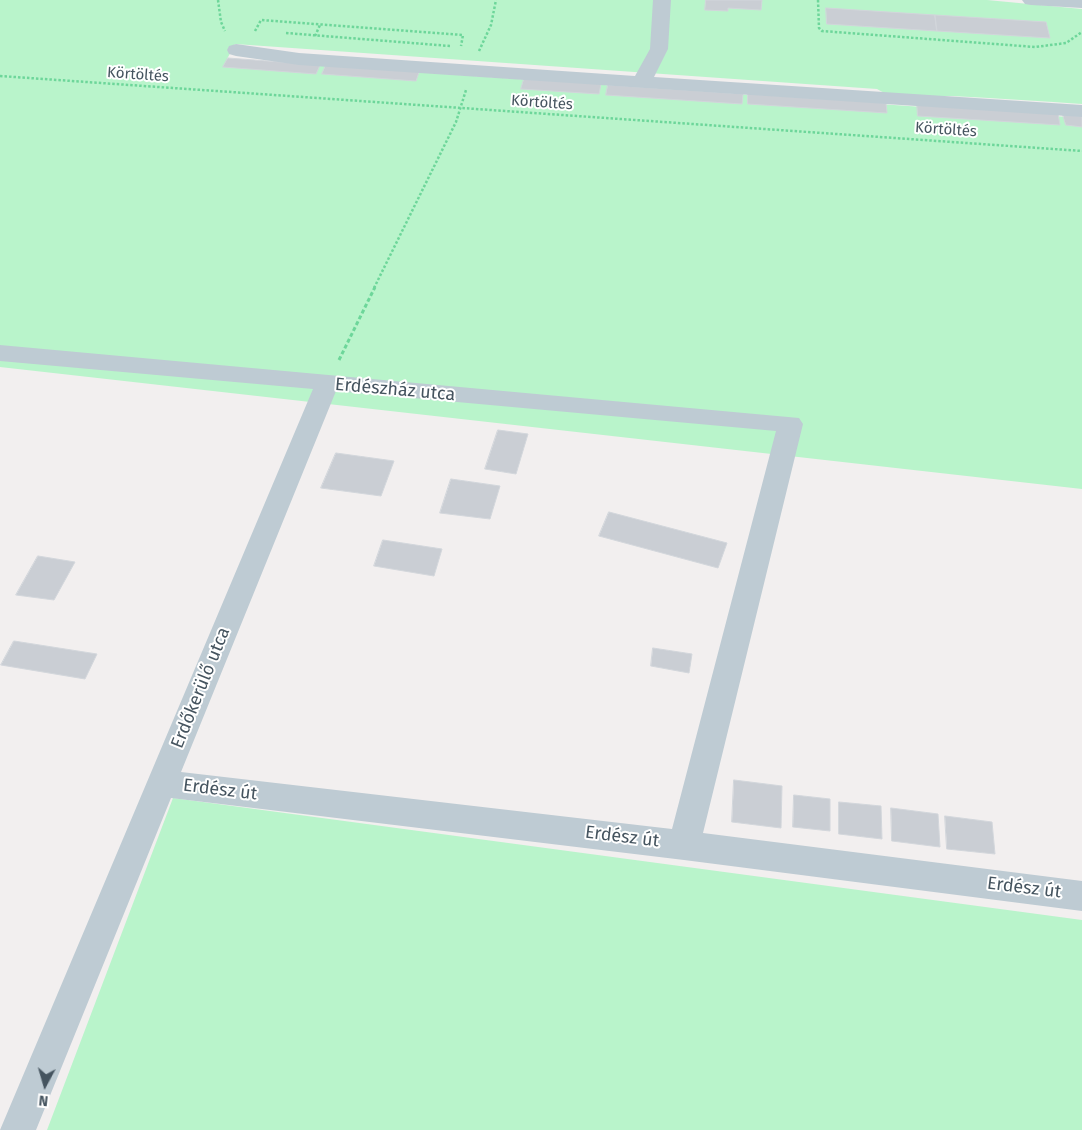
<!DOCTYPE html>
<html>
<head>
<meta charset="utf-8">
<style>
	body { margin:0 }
	#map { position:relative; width:1082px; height:1130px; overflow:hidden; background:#f2efef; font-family:"Fira Sans",sans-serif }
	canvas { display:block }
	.north { position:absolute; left:20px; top:1060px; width:50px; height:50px; -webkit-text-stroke:4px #fff; paint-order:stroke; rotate:186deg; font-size:14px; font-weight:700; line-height:20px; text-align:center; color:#45545f }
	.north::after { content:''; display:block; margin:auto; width:18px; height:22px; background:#45545f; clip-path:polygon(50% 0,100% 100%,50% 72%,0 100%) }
</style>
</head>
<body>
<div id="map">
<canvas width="1082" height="1130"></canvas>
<div class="north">N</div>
</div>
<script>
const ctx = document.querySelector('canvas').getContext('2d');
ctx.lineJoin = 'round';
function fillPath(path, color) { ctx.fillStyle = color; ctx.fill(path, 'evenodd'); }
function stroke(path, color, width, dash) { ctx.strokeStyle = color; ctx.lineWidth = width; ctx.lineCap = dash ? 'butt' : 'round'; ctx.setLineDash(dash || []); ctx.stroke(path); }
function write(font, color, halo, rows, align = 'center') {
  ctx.font = font + ' "Fira Sans",sans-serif'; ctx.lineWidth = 4; ctx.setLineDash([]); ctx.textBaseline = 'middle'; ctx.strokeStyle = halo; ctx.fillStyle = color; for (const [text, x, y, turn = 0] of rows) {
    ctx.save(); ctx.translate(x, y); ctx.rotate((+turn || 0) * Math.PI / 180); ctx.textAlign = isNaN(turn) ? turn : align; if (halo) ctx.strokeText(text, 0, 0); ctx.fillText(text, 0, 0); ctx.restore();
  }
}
const green = new Path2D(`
	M0 0H987L1082 9V104C1039 101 995 98 952 96 927 95 899 103 877 89L235 44 227 59 1082 118V489L0 367Z
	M173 798 1082 920V1130H47Z`);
const building = new Path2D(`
	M706 0H762L761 10 728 8V11L705 10Z
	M826 8 935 15 937 31 827 24Z
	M935 15 1046 22 1050 38 937 31Z
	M228 58 320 65 316 74 223 67Z
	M326 65 419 72 416 81 322 74Z
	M524 79 601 84 599 94 521 89Z
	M608 85 743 94 742 104 606 95Z
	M748 94 886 103 887 113 748 104Z
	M917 105 1058 114 1060 125 918 116Z
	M1063 115 1082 116V127L1066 125Z
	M498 430 528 434 516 474 485 469Z
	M336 453 394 461 381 496 321 488Z
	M451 479 500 486 490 519 440 513Z
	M609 512 727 543 718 568 599 536Z
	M383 540 442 549 434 576 374 566Z
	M38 556 75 562 54 600 16 595Z
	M14 641 97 654 85 679 1 665Z
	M653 648 692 654 689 673 651 666Z
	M734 780 782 786 781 828 732 822Z
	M794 795 830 799V831L793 827Z
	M839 802 881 806 882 839 839 834Z
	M891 808 938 814 940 847 892 841Z
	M945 816 992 822 995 854 947 849Z`);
const pathFar1 = new Path2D(`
	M218 0 221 22 225 31
	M818 0 819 28 822 31 1035 47 1066 43 1082 32
	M255 31 261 20 463 35 461 46
	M286 33 450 46
	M315 36 320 25
	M479 51 491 25 496 0
	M0 76 1082 151
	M374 288 456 122 466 90`);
const path = new Path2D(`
	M339 360 375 287`);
const minor = new Path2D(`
	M653 0H671L668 49 654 77 1082 105V117L299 65 236 56 229 54 227 50 229 46 236 44 299 53 635 76 650 49Z
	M1022 0H1082V8L1031 5 1025 4Z
	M0 345 799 418 803 424 703 833 1082 881V911L684 860 171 798 36 1130H0L313 389 0 361ZM336 391 776 431 672 829 181 772Z`);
const farStreetnames = [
	["Körtöltés",138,75,4],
	["Körtöltés",542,103,4],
	["Körtöltés",946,130,4]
];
const streetNames = [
	["Erdészház utca",395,390,5],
	["Erdőkerülő utca",201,688,-68],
	["Erdész út",220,790,7],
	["Erdész út",622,837,7],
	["Erdész út",1024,888,7]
];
fillPath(green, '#b9f4cb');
fillPath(building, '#caced4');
stroke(building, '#d2d6db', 1);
stroke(pathFar1, '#6dd69a', 2.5, [2.5, 2]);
stroke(path, '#6dd69a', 3, [4, 2.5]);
fillPath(minor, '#becbd3');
write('15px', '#45545f', '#fff', farStreetnames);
write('18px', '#45545f', '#fff', streetNames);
</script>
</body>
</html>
